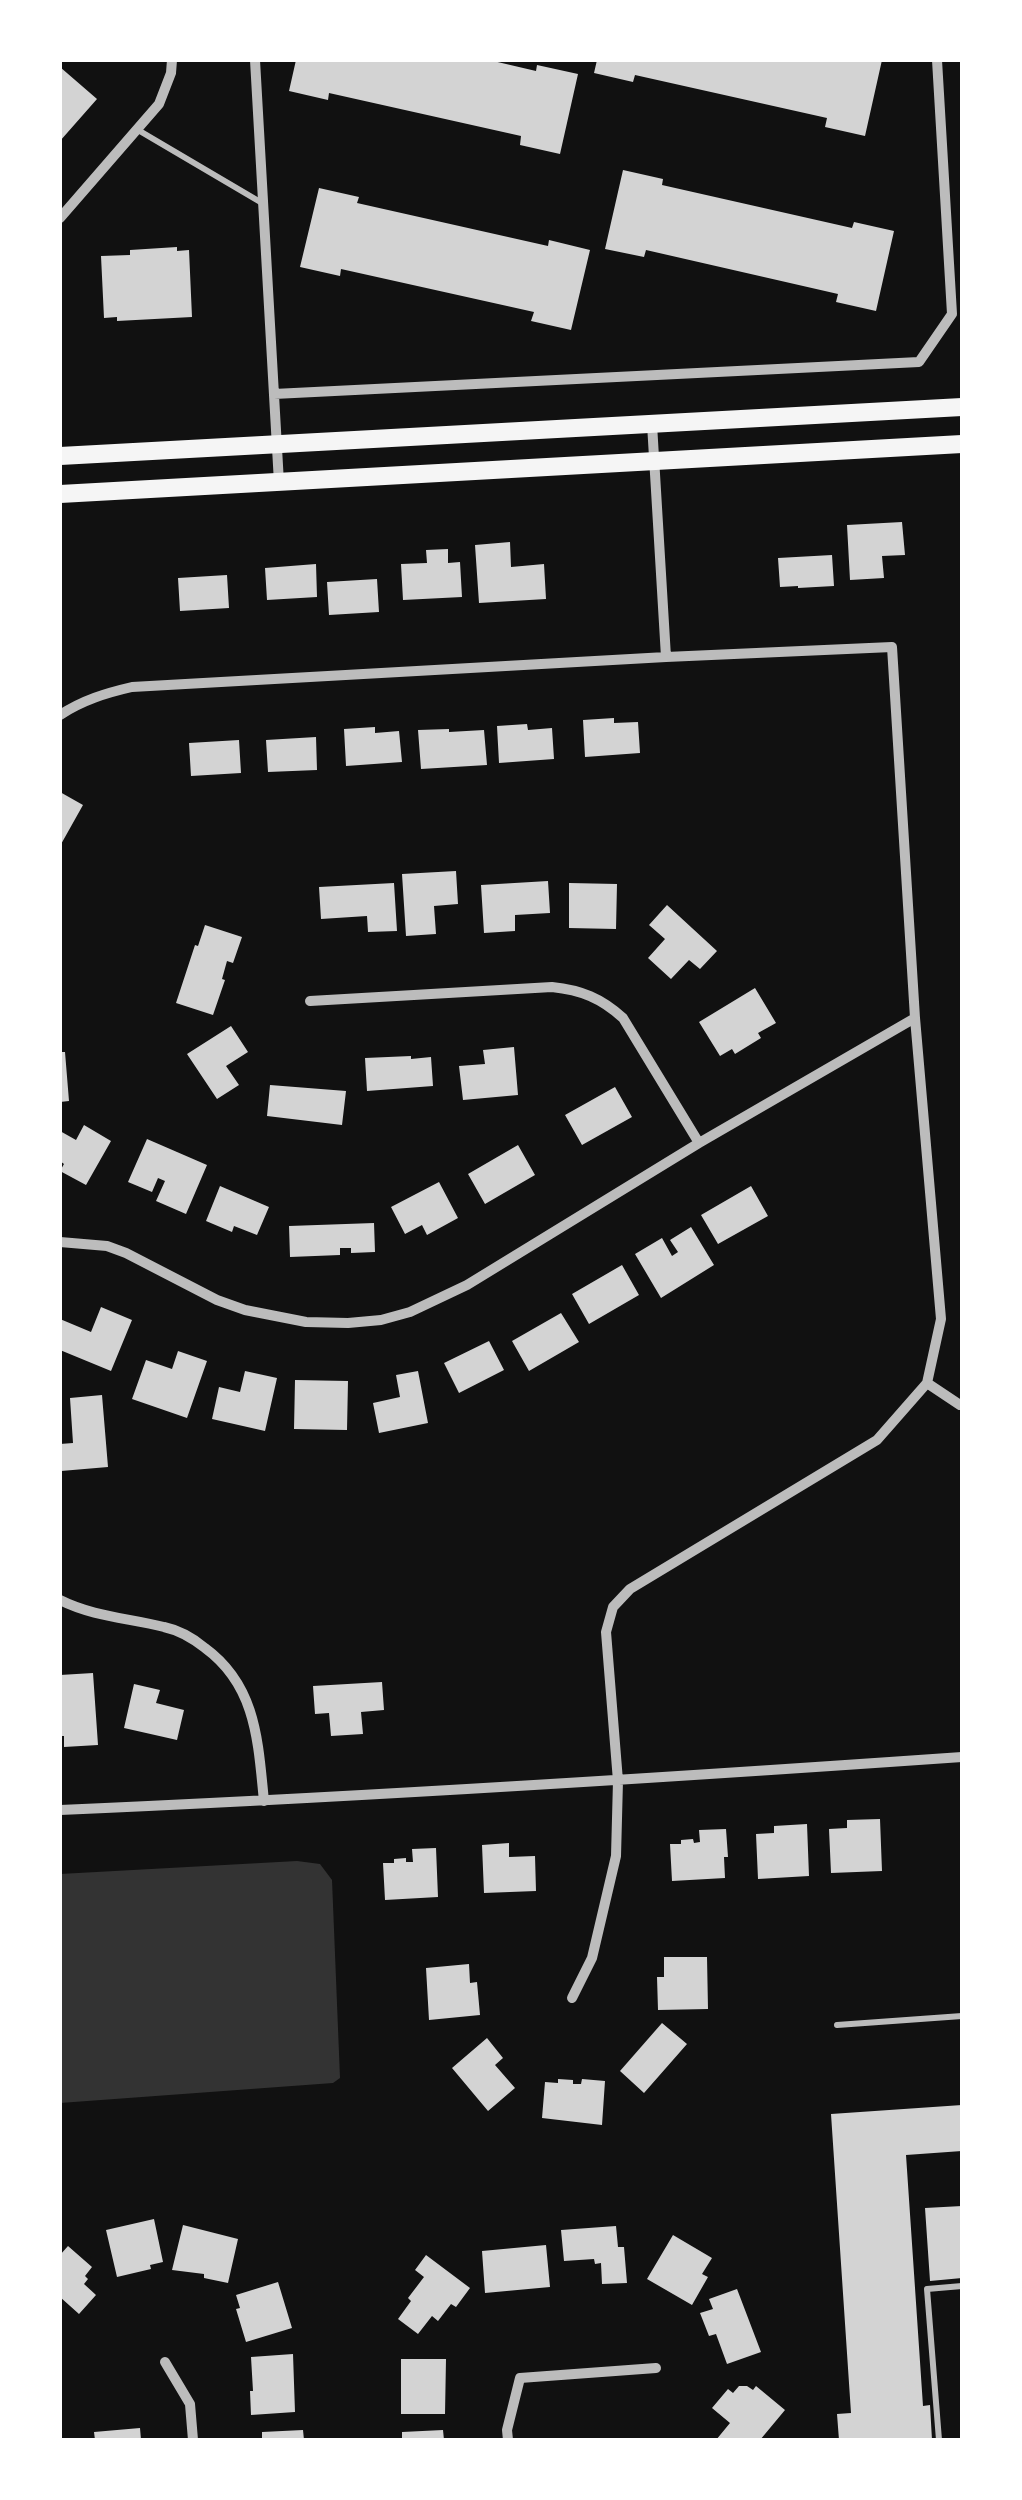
<!DOCTYPE html>
<html>
<head>
<meta charset="utf-8">
<style>
	body { margin:0 }
	#map { position:relative; width:1022px; height:2500px; overflow:hidden; background:#111; font-family:Roboto,sans-serif }
	canvas { display:block }
	.frame { position:absolute; inset:0; border:62px solid #fff; pointer-events:none }
</style>
</head>
<body>
<div id="map">
<canvas width="1022" height="2500"></canvas>
<div class="frame"></div>
</div>
<script>
const ctx = document.querySelector('canvas').getContext('2d');
ctx.lineJoin = 'round';
function fillPath(path, color) { ctx.fillStyle = color; ctx.fill(path, 'evenodd'); }
function stroke(path, color, width, dash) { ctx.strokeStyle = color; ctx.lineWidth = width; ctx.lineCap = dash ? 'butt' : 'round'; ctx.setLineDash(dash || []); ctx.stroke(path); }
const water = new Path2D(`
	M297 1861 320 1864 332 1880 340 2078 333 2083 60 2103V1874Z`);
const building = new Path2D(`
	M296 60H489L536 71 537 65 578 74 560 154 520 145 521 136 329 93 328 100 289 91Z
	M597 60H882L865 136 825 127 827 118 635 75 633 82 594 73Z
	M60 67 97 99 60 141Z
	M623 170 663 179 662 185 852 228 854 222 894 231 876 311 836 302 838 294 646 250 644 257 605 249Z
	M319 188 359 197 357 203 548 246 549 240 590 250 571 330 531 321 534 312 341 269 340 276 300 267Z
	M177 247V251L189 250 192 317 117 321V317L104 318 101 256 130 255V250Z
	M902 522 905 555 882 556 884 578 850 580 847 525Z
	M510 542 511 567 544 564 546 599 479 603 475 545Z
	M448 549V563L460 562 462 597 403 600 401 564 427 563 426 550Z
	M832 555 834 586 798 588V586L780 587 778 558Z
	M316 564 317 597 267 600 265 568Z
	M227 575 229 608 180 611 178 578Z
	M377 579 379 612 329 615 327 582Z
	M614 718V723L638 722 640 753 585 757 583 720Z
	M527 724 528 730 552 728 554 759 499 763 497 726Z
	M375 727V733L399 731 402 762 346 766 344 729Z
	M449 729V732L484 730 487 765 421 769 418 730Z
	M316 737 317 770 268 772 266 740Z
	M239 740 241 773 191 776 189 743Z
	M60 792 83 805 60 846Z
	M456 871 458 904 434 906 436 934 406 936 402 874Z
	M548 881 550 913 515 915V931L484 933 481 885Z
	M394 883 397 931 368 932 367 916 321 919 319 887Z
	M569 883 617 884 616 929 569 928Z
	M667 905 717 951 700 969 689 960 671 979 648 958 665 939 649 925Z
	M205 925 242 937 233 963 227 961 222 979 225 980 213 1015 176 1003 195 945 198 946Z
	M755 988 776 1023 758 1033 761 1038 735 1054 732 1049 720 1056 699 1022Z
	M231 1026 248 1052 226 1066 239 1085 217 1099 187 1054Z
	M514 1047 518 1095 463 1100 459 1066 485 1064 483 1050Z
	M60 1052H65L69 1101 60 1102Z
	M411 1056V1059L431 1057 433 1086 367 1091 365 1058Z
	M270 1085 346 1091 342 1125 267 1116Z
	M615 1087 632 1117 582 1145 565 1115Z
	M84 1125 111 1141 86 1185 60 1171 64 1164 60 1161V1131L76 1140Z
	M147 1139 207 1165 186 1214 156 1201 165 1181 158 1178 152 1192 128 1182Z
	M518 1145 535 1175 485 1204 468 1174Z
	M439 1182 458 1218 427 1235 422 1225 405 1234 391 1207Z
	M220 1186 269 1207 257 1235 234 1226 232 1232 206 1221Z
	M751 1186 768 1216 718 1244 701 1215Z
	M374 1223 375 1252 351 1253V1248H340V1255L290 1257 289 1226Z
	M691 1227 714 1265 661 1298 635 1254 662 1238 672 1256 678 1252 670 1240Z
	M622 1265 639 1295 589 1324 572 1294Z
	M101 1307 132 1320 111 1371 60 1350V1319L91 1332Z
	M561 1313 579 1342 529 1371 512 1341Z
	M489 1341 504 1370 459 1393 444 1363Z
	M178 1351 207 1361 187 1418 132 1399 146 1360 172 1369Z
	M245 1371 277 1378 265 1431 212 1419 219 1387 240 1392Z
	M418 1371 428 1423 379 1433 373 1403 400 1397 396 1375Z
	M295 1380 348 1381 347 1430 294 1429Z
	M102 1395 108 1467 61 1471 60 1444 73 1443 70 1398Z
	M93 1673 98 1745 64 1747V1736H60V1675Z
	M382 1682 384 1710 361 1712 363 1734 331 1736 329 1713 315 1714 313 1686Z
	M134 1684 160 1690 156 1703 184 1710 177 1740 124 1728Z
	M880 1819 882 1871 831 1873 829 1829 847 1828V1820Z
	M807 1824 809 1876 758 1879 756 1834 774 1833V1826Z
	M726 1829 728 1857H724L725 1878 672 1881 670 1844H681V1840L693 1839 694 1843 700 1842 699 1830Z
	M509 1843V1857L535 1856 536 1891 484 1893 482 1845Z
	M436 1848 438 1897 385 1900 383 1863H394V1859L406 1858V1862H413L412 1849Z
	M664 1957H707L708 2009 658 2010 657 1977H664Z
	M469 1964 470 1983 477 1982 480 2015 429 2020 426 1968Z
	M662 2023 687 2044 644 2093 620 2071Z
	M487 2038 503 2058 495 2065 515 2088 488 2111 452 2068Z
	M558 2079 573 2080V2084H581L582 2079 605 2081 602 2125 542 2118 545 2082 558 2083Z
	M962 2105V2151L906 2155 923 2406 930 2405 932 2440H839L837 2414 851 2413 831 2114Z
	M962 2206V2278L930 2281 925 2208Z
	M154 2219 163 2262 150 2265 151 2269 117 2277 106 2230Z
	M183 2225 238 2239 228 2283 204 2278V2274L172 2270Z
	M616 2226 618 2247H624L627 2283 602 2284 601 2263 595 2264 594 2259 564 2261 561 2230Z
	M673 2235 712 2258 702 2274 708 2277 692 2305 647 2279Z
	M546 2245 550 2287 485 2293 482 2251Z
	M68 2246 92 2267 85 2276 88 2279 84 2284 96 2295 79 2314 60 2297V2255Z
	M426 2255 470 2288 456 2307 451 2304 438 2321 432 2316 418 2334 398 2319 411 2301 408 2298 424 2277 415 2270Z
	M278 2282 292 2328 246 2342 236 2309 240 2308 236 2295Z
	M737 2289 761 2352 727 2364 716 2334 709 2336 700 2313 713 2309 709 2299Z
	M293 2354 295 2412 251 2415 250 2391H253L251 2357Z
	M401 2359H446L445 2414H401Z
	M739 2386H747L753 2390 756 2386 785 2410 760 2440H716L730 2423 712 2408 728 2389 733 2393Z
	M140 2428 141 2440H95L94 2432Z
	M303 2430 304 2440H262V2432Z
	M443 2430 444 2440H402V2432Z`);
const service = new Path2D(`
	M138 130 262 203
	M837 2025 962 2016
	M939 2440 927 2289 962 2286`);
const minor = new Path2D(`
	M255 60 279 483
	M60 218 159 104 171 73 172 60
	M274 394 919 362 952 314 937 60
	M652 424 666 657
	M60 715C83 700 106 693 132 687L666 657 892 647 915 1018 941 1319 927 1383 877 1440 630 1589 613 1607 606 1632 618 1781 616 1856 592 1958 572 1998
	M310 1001 552 987C581 990 601 998 623 1018L699 1143
	M60 1242 107 1246 126 1253 217 1300 245 1310 306 1322 348 1323 381 1320 410 1312 467 1285 699 1143 915 1018
	M927 1383 960 1405
	M60 1600C94 1617 129 1618 164 1627 178 1630 194 1639 205 1648 257 1686 258 1743 264 1801
	M60 1810C361 1797 661 1778 962 1757
	M165 2362 190 2404 193 2440
	M508 2440 507 2430 520 2378 656 2368`);
const secondary = new Path2D(`
	M60 456 962 407
	M60 494 962 444`);
fillPath(water, '#333');
fillPath(building, '#d3d3d3');
stroke(service, '#bcbcbc', 6);
stroke(minor, '#bcbcbc', 10);
stroke(secondary, '#f5f5f5', 18);
</script>
</body>
</html>
